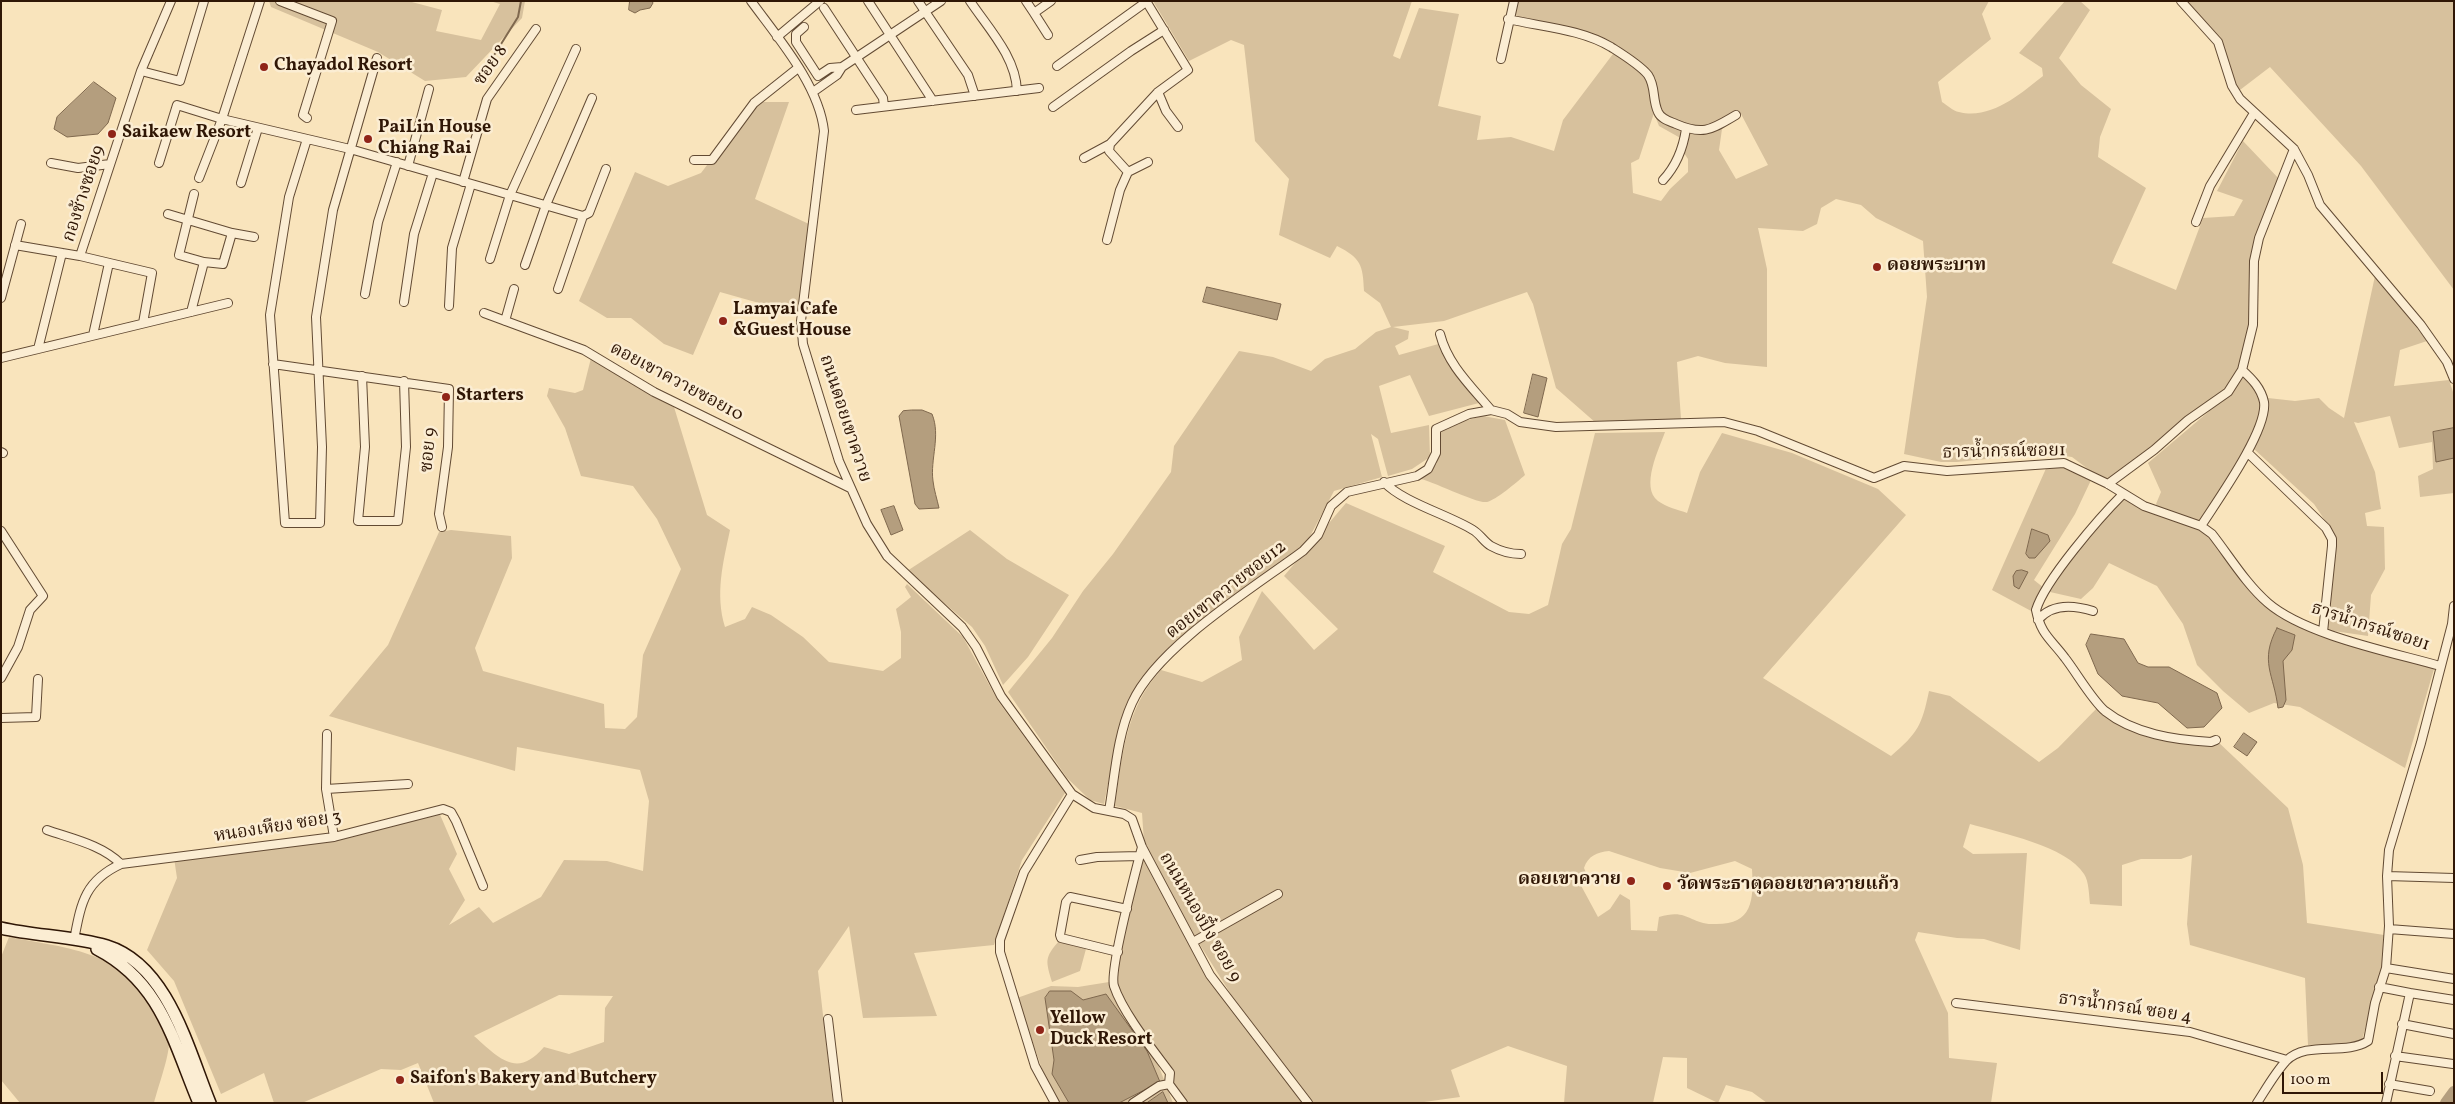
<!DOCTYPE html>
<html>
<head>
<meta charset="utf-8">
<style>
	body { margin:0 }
	#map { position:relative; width:2455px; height:1104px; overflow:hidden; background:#f9e4bc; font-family:Vollkorn,serif }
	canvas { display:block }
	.frame { position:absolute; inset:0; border:2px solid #2f1605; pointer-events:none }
	.scale { position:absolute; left:2282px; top:1072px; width:101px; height:22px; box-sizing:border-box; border:2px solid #2f1605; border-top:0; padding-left:6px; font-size:15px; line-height:18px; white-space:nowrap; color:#2f1605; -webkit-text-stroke:4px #fbedd3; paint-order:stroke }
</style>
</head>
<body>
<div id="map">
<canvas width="2455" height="1104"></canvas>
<div class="frame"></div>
<div class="scale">100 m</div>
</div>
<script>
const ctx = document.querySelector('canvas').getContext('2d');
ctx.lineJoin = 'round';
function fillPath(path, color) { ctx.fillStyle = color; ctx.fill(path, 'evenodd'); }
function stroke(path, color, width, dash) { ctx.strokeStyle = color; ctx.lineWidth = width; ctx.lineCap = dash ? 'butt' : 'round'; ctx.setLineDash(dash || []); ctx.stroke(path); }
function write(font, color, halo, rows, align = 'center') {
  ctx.font = font + ' Vollkorn,"Noto Serif Thai",serif'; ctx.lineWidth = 5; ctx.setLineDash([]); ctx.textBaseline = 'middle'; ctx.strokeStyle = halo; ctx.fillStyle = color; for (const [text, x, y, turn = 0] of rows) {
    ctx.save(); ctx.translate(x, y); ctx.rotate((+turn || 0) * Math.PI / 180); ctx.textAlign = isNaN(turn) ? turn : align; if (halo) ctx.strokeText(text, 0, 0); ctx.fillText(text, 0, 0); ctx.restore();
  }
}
const green = new Path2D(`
	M269 1H408L442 10 436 31 481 40 500 4 490 1H525L522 18 466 77 425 81 378 52 271 7Z
	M1153 1H1412L1393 56 1400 59 1419 8 1459 14 1438 106 1481 116 1477 140 1511 137 1554 151 1563 120 1619 46 1595 36 1518 17 1514 12 1516 1H1989L1982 14 1991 39 1938 82 1942 102C1947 105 1953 111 1959 112 1991 120 2020 94 2043 76L2042 68 2019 53 2065 1H2080L2090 10 2059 58 2081 85 2111 109 2100 137 2098 157 2146 188 2112 263 2176 290 2203 218 2234 216 2243 200 2217 191 2243 141 2281 181 2259 238 2253 325 2244 366 2264 403 2248 453 2202 526 2268 603 2323 632 2434 669 2405 768 2300 707 2274 703 2249 713 2223 691 2197 665 2183 624 2157 586 2109 563 2093 588 2081 599 2050 592 2078 547 2123 494 2159 511 2156 504 2161 492 2148 463 2207 413 2225 395 2108 484 2072 457 2045 453 1957 462H1941L1904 454 1927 297 1923 241 1876 218 1861 205 1836 199 1821 208 1817 224 1803 231 1758 228 1767 269V367L1725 363 1698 356 1677 362 1681 419 1596 423 1556 388 1533 304 1527 292 1444 321 1393 327 1409 331 1408 339 1395 346 1399 355 1442 343 1476 395 1479 403 1429 416 1410 375 1379 386 1391 433 1429 425 1430 457 1412 469 1388 476 1378 439 1371 434 1382 477 1334 491 1307 542 1199 624 1136 690 1113 758 1104 804 1090 800 1067 778 1008 692 1052 638 1083 591 1113 554 1171 472 1174 446 1239 351 1273 357 1311 371 1325 359 1355 349 1376 332 1391 327 1380 303 1364 291C1363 265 1361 258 1337 246L1330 258 1279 235 1289 179 1255 141 1244 45 1231 40 1189 61ZM1654 113 1659 126 1684 140 1682 150 1688 159V172L1670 189 1661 201 1633 193 1631 163 1639 159ZM1741 114 1768 165 1736 179 1719 150 1722 129Z
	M2178 1H2454V290L2361 166 2270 67 2236 93 2218 42Z
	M755 102H789L755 199 809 224 798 314 720 292 693 355 664 344 631 318H607L579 301 635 172 668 186 701 173Z
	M2375 276 2427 341 2400 350 2394 386 2449 380 2454 395V493L2420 497 2418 476 2433 469 2432 442 2399 448 2390 416 2358 423 2354 422 2375 472 2381 509 2365 513 2367 526 2384 527 2385 569 2371 595 2368 636 2327 630 2330 528 2314 504 2254 449 2264 427 2268 398 2295 401 2319 398 2329 408 2344 418Z
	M592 354 669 399 674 407 707 515 730 530C723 563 715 594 725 627L745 619 752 607 771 615 803 637 829 662 883 671 901 658V632L896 609 911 597 905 587 907 584 963 637 998 701 1065 793 1022 860 994 945 914 953 937 1016 863 1018 849 926 818 971 833 1103H434L418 1063 401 1070 381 1069 302 1103H274L264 1073 221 1094 174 981 147 950 177 878 174 858 340 835 438 810 457 854 449 869 465 900 449 925 479 907 493 923 541 897 564 860 607 861 643 871 649 801 640 770 517 747 515 771 329 716 388 645 439 532 451 530 511 536 512 558 475 648 483 671 604 704 605 728 625 729 637 717 643 655 681 569 657 519 633 486 581 476 565 428 547 396 549 388 575 393 583 390ZM559 995 613 996 605 1008 604 1042 569 1054 544 1047C517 1079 499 1058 474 1036Z
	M1483 416 1505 420 1525 475C1517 482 1496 500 1487 502 1477 504 1433 481 1417 478L1431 472 1437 463 1439 433 1444 426Z
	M1665 432C1659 449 1640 487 1658 501 1666 507 1679 510 1687 513L1700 472 1722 433 1792 453 1878 489 1906 515 1763 678 1891 756C1918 733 1922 725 1929 691L1950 696 2039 762 2058 748 2100 705 2134 727 2210 742 2216 740 2288 808 2303 865 2307 923 2384 935 2382 966 2362 1040 2355 1044 2308 1045 2305 978 2190 945 2187 924 2192 855 2181 859H2141L2122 865V906L2090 904C2089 896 2089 881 2084 874 2067 846 2001 833 1970 824L1963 847 1973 854 2027 853 2020 950 1984 939 1957 938 1918 932 1915 940 1948 1013 1949 1058 1997 1063 1991 1103H1767L1752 1092 1726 1085 1718 1103 1687 1088V1058L1663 1057 1653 1103H1564L1567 1066 1508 1046 1451 1070 1460 1097 1417 1103H1313L1232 996 1185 921 1144 842 1142 813 1115 806C1122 757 1125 709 1161 670L1202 682 1242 660 1239 637 1262 591 1314 650 1338 629 1284 576 1346 503 1445 546 1433 572 1509 612 1529 614 1548 605 1562 544 1571 529 1595 433ZM1609 851 1660 868 1690 873 1735 861 1752 869C1754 902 1752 926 1712 924 1689 923 1687 908 1659 917L1657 931 1631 930 1630 900 1620 894 1610 909 1598 917 1578 880 1587 875 1584 868C1588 856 1597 852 1609 851Z
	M2064 463 2092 478 2075 514 2034 580 2044 588 2033 612 1992 590 2048 464Z
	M970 530 1007 559 1069 595 1028 657 1003 685 985 646 972 627 907 571Z
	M1142 847 1210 975 1308 1103H1183L1154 1054 1173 1103H1060L1047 1083 1017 998 1051 986 1078 987 1109 982 1116 998 1149 1044 1113 981Z
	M9 937C67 948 131 952 157 1015 161 1023 169 1035 169 1043 169 1057 158 1087 154 1103H20L1 1080V957Z
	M1059 941 1086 949 1080 971 1052 982C1046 961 1044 958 1059 941Z`);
const water = new Path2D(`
	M630 1H652L653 3 650 8 640 10 635 13 629 10Z
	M94 82 116 98 108 123 98 134 67 137 54 129 57 117Z
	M1207 287 1281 304 1277 320 1203 302Z
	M1533 374 1547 378 1538 417 1524 413Z
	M912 410H922L932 414C941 436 930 459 933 481 934 490 937 499 939 508L919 509 915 504 899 416 903 411Z
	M2454 428V458L2436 462 2433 432Z
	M894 506 903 530 891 535 881 510Z
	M2032 529 2048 535 2050 541 2035 558H2029L2026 554Z
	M2022 570 2028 572 2019 589 2014 586 2013 576 2016 571Z
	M2277 628 2295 635 2292 650 2283 661 2286 700 2283 707 2278 708C2274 674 2259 662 2277 628Z
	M2091 634 2124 639 2138 663 2148 667H2169L2217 693 2222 708 2204 727 2187 728 2158 703 2122 696 2098 674 2086 645Z
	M2244 733 2257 742 2247 756 2234 747Z
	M1050 991H1071L1083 1000 1106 994 1147 1051 1160 1082 1119 1103H1069L1052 1074 1054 1060 1045 998Z
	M1163 1092 1168 1103H1147Z`);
const stream = new Path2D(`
	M491 60 518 17 521 1`);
const river = new Path2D(`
	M2446 1103 2454 1092`);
const street = new Path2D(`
	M260 1 222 119 350 149 583 216
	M280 1 332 21 303 115 307 118
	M751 1C778 38 819 85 824 131L801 321 803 344 839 461 867 524 887 556 962 627 976 647 1001 696 1072 794 1094 808 1124 814 1132 819 1142 847 1210 975 1308 1103
	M868 1 933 101
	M918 1 968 75 975 96
	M970 1C988 28 1016 57 1017 91
	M1026 1 1034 13 1051 1
	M2181 1 2218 42 2232 86 2240 99 2294 149 2308 175 2320 205 2421 325 2447 362 2454 379
	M824 8 883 98 884 106
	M1034 13 1048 35
	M1508 19C1542 27 1581 29 1611 47 1622 54 1640 65 1648 75 1656 87 1652 99 1658 112 1661 119 1669 121 1676 124 1704 136 1712 129 1736 115
	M804 27 796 34V42L818 76 830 68 842 67 941 1
	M777 37 820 1
	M1501 59 1514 1
	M1057 66 1146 2
	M141 71 180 81 204 1
	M813 92 837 75 842 67
	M1158 92 1166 111 1178 127
	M1053 107 1131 51 1164 30
	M856 110 1039 88
	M307 139 289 197 270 315 285 523H320L322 447 316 317 333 210 377 58
	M1084 158 1110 144
	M694 160H712L754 103 798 68
	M51 163 78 168 110 164
	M159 163 177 105 222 119 199 178
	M408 166 429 89
	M1128 172 1109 151 1110 144 1158 92 1188 70 1146 1
	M1663 180C1677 165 1683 149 1686 129
	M463 182 487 99 536 29
	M241 183 258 128
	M168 214 232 233 254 237
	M583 216 589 213 606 169
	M2196 222 2210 186 2254 113
	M1107 240 1120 190 1128 172 1148 162
	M15 245 80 256 152 273 143 323
	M80 256 141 71 171 1
	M490 259 510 195 576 49
	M204 262 223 264 232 233
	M525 265 546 205 592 98
	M558 289 583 216
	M365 294 378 222 397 162
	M1 298 21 224
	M404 302 414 234 433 173
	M449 306 452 248 471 184
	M191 312 204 262 179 255 194 194
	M484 313 584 350 654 392 850 488
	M505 321 514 289
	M1440 334C1448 365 1471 386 1491 410
	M93 335 109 263
	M38 349 62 253
	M1 358 228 303
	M273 364 449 389 448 447 439 514 442 527
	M362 376 365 447 358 521H398L406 447 404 381
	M1 452 3 453
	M2248 453 2326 528 2332 539V546L2323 632
	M1384 482C1402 502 1449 515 1473 530 1480 534 1484 542 1491 546 1500 551 1510 554 1521 554
	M2108 484 2154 450 2188 420 2228 392 2242 370 2253 325 2254 261 2259 238 2294 149
	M2123 494C2100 517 2045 580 2036 610 2041 635 2051 639 2065 658 2076 672 2092 700 2105 711 2134 734 2175 740 2211 742L2216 740
	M2201 526C2217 501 2268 430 2264 402 2261 388 2252 379 2242 370
	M1 531 43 596 30 610 18 647 1 678
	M2038 620C2052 603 2074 605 2093 611
	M1 718 36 717 38 679
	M327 734 326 789 334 837
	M326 789 408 784
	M1109 811C1115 775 1117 736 1132 703 1157 647 1253 588 1303 551L1318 535 1331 506 1347 492 1417 476 1428 469 1436 453V429L1469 414 1491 410 1507 414 1520 422 1556 427 1724 422 1758 431 1874 478 1904 466 1947 471 2064 463 2108 484 2144 506 2201 526 2212 534C2230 557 2246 584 2268 603 2305 635 2391 652 2440 666
	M47 830C73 839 102 845 121 864
	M1142 847C1136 870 1109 970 1114 986 1123 1013 1153 1050 1170 1073L1169 1084
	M1080 860 1097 857 1140 856
	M2387 876 2454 878
	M2389 929 2454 934
	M74 940C81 904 84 881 121 864L334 837 443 809 451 812 456 821 483 886
	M1193 942 1278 894
	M1118 952 1061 938 1060 935 1066 902 1070 897 1127 909
	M2386 968 2454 979
	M2379 987 2410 993 2386 1103
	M2410 993 2454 1000
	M1956 1003 2190 1032 2287 1060
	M828 1019 838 1103
	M2402 1024 2454 1034
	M2395 1056 2453 1064
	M2389 1084 2430 1091
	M1055 1103 1035 1066 1000 952V940L1024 872 1072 794
	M1133 1103 1159 1086 1169 1084 1183 1103
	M2257 1103C2266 1089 2275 1073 2286 1061 2307 1040 2345 1056 2368 1041L2375 1003 2386 968 2389 926 2387 876 2389 850 2421 743 2452 624 2454 606`);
const secondary = new Path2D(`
	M1 928C36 936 73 936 107 946 168 965 188 1049 210 1103
	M97 949C161 982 173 1041 199 1103`);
const markers = [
	[264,67,5,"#8f2418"],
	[112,134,5,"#8f2418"],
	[368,139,5,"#8f2418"],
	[1877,267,5,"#8f2418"],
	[723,321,5,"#8f2418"],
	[446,397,5,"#8f2418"],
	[1631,881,5,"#8f2418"],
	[1667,886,5,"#8f2418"],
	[1040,1030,5,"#8f2418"],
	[400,1080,5,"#8f2418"]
];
const streetNames = [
	["ซอย 8",492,66,-55],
	["กองช้างซอย9",85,194,-72],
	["ดอยเขาควายซอย10",676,383,28],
	["ถนนดอยเขาควาย",844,419,72],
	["ซอย 9",430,450,-85],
	["ธารน้ำกรณ์ซอย1",2004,453,-1],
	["ดอยเขาควายซอย12",1227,591,-38],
	["ธารน้ำกรณ์ซอย1",2370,628,18],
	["หนองเหียง ซอย 3",278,828,-9],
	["ถนนหนองปึ๋ง ซอย 9",1199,918,60],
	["ธารน้ำกรณ์ ซอย 4",2125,1009,8]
];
const poiNames = [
	["Chayadol Resort",274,67],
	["PaiLin House",378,129],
	["Chiang Rai",378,150],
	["Saikaew Resort",122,134],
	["ดอยพระบาท",1887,267],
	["Lamyai Cafe",733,311],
	["&Guest House",733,332],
	["Starters",456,397],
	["ดอยเขาควาย",1621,881,"right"],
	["วัดพระธาตุดอยเขาควายแก้ว",1677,886],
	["Yellow",1050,1020],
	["Duck Resort",1050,1041],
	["Saifon's Bakery and Butchery",410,1080]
];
fillPath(green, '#d7c19d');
fillPath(water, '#b49e7e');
stroke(water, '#7f684e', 1);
stroke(stream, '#7f684e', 2);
stroke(river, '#b49e7e', 12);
stroke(street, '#624a33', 10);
stroke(secondary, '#2f1605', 14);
stroke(street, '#fbedd3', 8);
stroke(secondary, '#fbedd3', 11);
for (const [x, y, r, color] of markers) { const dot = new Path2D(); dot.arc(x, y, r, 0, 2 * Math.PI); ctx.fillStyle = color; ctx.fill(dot); stroke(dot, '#fbedd3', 2); }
write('18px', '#2f1605', '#fbedd3', streetNames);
write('bold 18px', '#2f1605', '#fbedd3', poiNames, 'left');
</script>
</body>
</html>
